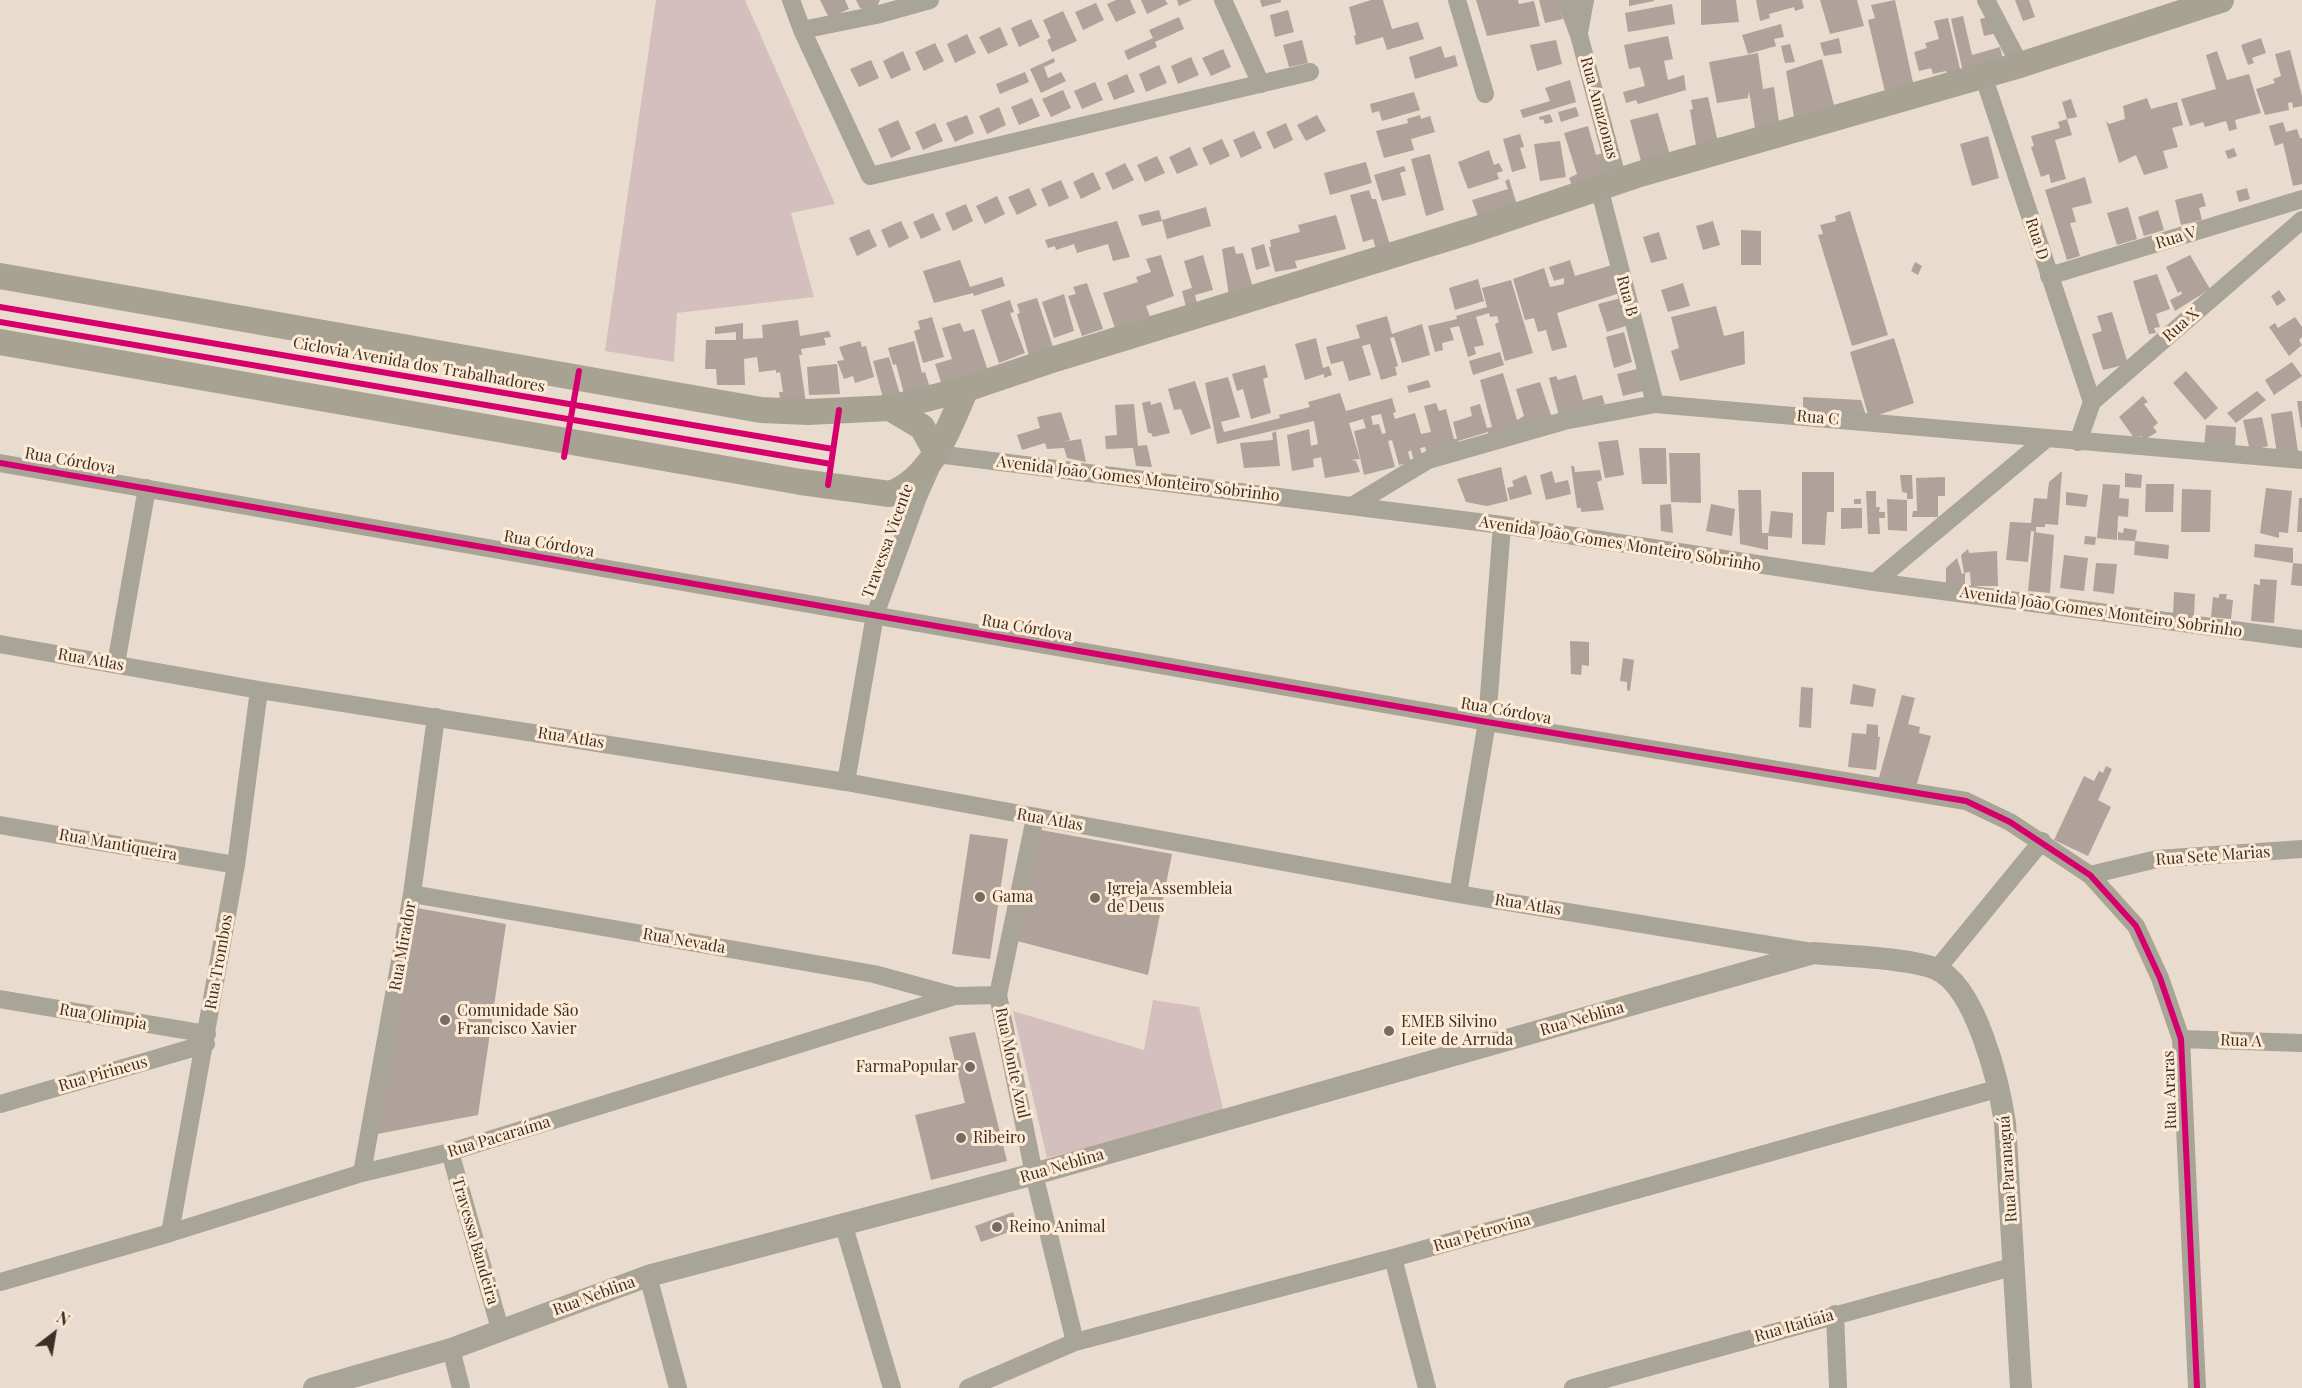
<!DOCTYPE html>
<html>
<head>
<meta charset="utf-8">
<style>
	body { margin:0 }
	#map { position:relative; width:2302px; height:1388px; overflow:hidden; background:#e9dcce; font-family:"Playfair Display",serif }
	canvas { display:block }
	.north { position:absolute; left:24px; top:1304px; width:60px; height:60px; -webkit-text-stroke:4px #feead5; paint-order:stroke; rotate:31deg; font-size:16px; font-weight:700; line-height:24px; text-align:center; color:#393026 }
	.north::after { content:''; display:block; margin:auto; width:21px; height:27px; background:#393026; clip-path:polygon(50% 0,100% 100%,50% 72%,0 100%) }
</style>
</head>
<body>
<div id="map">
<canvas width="2302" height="1388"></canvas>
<div class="north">N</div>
</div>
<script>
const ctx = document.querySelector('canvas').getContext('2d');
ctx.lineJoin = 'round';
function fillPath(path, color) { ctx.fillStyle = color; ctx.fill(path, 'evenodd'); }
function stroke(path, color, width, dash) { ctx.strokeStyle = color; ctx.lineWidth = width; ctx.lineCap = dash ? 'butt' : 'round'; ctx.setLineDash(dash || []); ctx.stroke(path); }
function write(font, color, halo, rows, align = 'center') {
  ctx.font = font + ' "Playfair Display",serif'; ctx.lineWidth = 6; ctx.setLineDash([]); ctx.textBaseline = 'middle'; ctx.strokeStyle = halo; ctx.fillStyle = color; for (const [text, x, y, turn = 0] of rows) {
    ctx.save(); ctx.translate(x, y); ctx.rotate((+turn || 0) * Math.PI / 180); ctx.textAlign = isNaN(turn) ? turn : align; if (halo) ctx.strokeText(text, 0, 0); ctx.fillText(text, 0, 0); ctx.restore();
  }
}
const green = new Path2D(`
	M656 0H745L835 204 791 213 814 297 677 313 674 362 605 351Z
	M1153 1000 1199 1007 1224 1113 1047 1158 1013 1011 1144 1050Z`);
const building = new Path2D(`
	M820 0H845L849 9 829 18Z
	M856 0H880L874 13 860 8Z
	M1116 0H1130L1136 13 1116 22 1107 4Z
	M1141 0H1165L1168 4 1147 14Z
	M1177 0H1192L1179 6Z
	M1260 0H1281V2L1262 7Z
	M1371 0H1383L1392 29 1418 22 1424 39 1387 50 1383 37 1356 45 1354 36 1356 35 1349 7Z
	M1476 0H1518L1519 4 1534 1 1540 26 1487 36Z
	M1539 0H1557L1563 19 1545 23Z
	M1629 0H1654V1L1629 6Z
	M1701 0H1736L1739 22 1701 25Z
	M1756 0H1802L1804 8 1795 11 1794 7 1769 14 1770 18 1760 21Z
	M1820 0H1857L1864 26 1830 34Z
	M1895 0 1914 87 1886 96 1868 20 1875 18 1871 5Z
	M2015 0H2029L2035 17 2023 21Z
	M1096 3 1104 20 1083 30 1075 12Z
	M1672 4 1675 24 1628 32 1625 13Z
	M1288 10 1294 32 1275 37 1270 15Z
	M1063 11 1077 41 1052 52 1047 40 1051 38 1043 20Z
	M1963 16 1972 55 2000 47 2003 60 1963 72 1951 19Z
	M1993 16 1997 33 1984 36 1980 19Z
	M1179 17 1184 29 1155 42 1157 47 1128 60 1124 51 1153 38 1149 30Z
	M1948 18 1961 73 1948 77 1946 71 1933 74 1931 68 1919 71 1914 52 1927 48 1925 43 1939 39 1934 21Z
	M1031 19 1040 37 1019 47 1011 28Z
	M1781 24 1784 37 1774 39 1776 46 1748 54 1742 35Z
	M1000 27 1008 45 988 54 979 37Z
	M967 34 976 53 955 63 947 44Z
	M1668 36 1673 59 1664 61 1668 80 1684 75 1686 90 1638 104 1636 100 1626 103 1623 92 1645 86 1640 67 1629 69 1624 45Z
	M1839 38 1842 53 1824 56 1820 43Z
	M2261 38 2266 53 2252 58 2254 63 2248 65 2241 45Z
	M1302 40 1308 63 1289 67 1283 45Z
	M1556 40 1562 64 1537 71 1530 45Z
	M935 43 944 61 924 71 915 52Z
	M1790 44 1795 62 1785 63 1781 46Z
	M1441 46 1445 58 1455 55 1458 66 1415 79 1409 57Z
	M1223 49 1231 67 1211 76 1202 58Z
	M2290 50 2302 96V106L2293 108 2292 102 2288 103 2289 110 2265 115 2256 89 2275 83 2273 79 2281 76 2275 54Z
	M903 51 911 70 891 79 883 61Z
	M2217 51 2227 80 2249 74 2261 113 2235 120 2237 129 2229 131 2226 121 2205 127 2203 122 2190 126 2181 99 2216 89 2206 55Z
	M1758 53 1763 89 1774 87 1779 122 1755 128 1749 91 1748 98 1717 103 1709 62Z
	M1191 57 1199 75 1178 84 1171 66Z
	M1054 58 1055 62 1044 67 1048 78 1061 72 1066 81 1041 93 1030 69Z
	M1822 59 1834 105 1794 117 1786 71Z
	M871 60 879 78 859 87 850 69Z
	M1159 65 1167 83 1146 92 1139 74Z
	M1025 72 1029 82 1000 94 996 84Z
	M1127 74 1135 92 1114 100 1107 83Z
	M1570 80 1576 102 1523 118 1520 110 1550 101 1545 88Z
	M1095 82 1103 100 1082 109 1074 91Z
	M1063 90 1071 108 1051 117 1042 99Z
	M1414 92 1420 110 1382 121 1379 111 1372 113 1370 104Z
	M1708 97 1717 138 1723 137 1698 157 1690 110 1693 109 1691 100Z
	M1032 98 1040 116 1019 125 1011 107Z
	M2147 98 2151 109 2177 102 2183 125 2172 128 2178 147 2163 151 2168 168 2144 175 2136 155 2119 163 2106 121 2109 124 2125 119 2123 106Z
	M2071 99 2077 117 2067 119 2062 102Z
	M999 107 1006 125 987 134 979 116Z
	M1576 107 1579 116 1561 122 1558 112Z
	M1658 113 1672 162 1641 161 1630 120Z
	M1550 114 1553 122 1545 124 1543 119 1540 120 1539 117Z
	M967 115 974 133 955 142 946 123Z
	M1317 115 1326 131 1306 141 1297 125Z
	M1420 115 1421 119 1430 116 1435 132 1411 139 1414 150 1384 158 1376 131 1408 123 1407 119Z
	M2067 119 2072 135 2055 140 2066 179 2051 183 2049 174 2041 177 2031 147 2034 146 2031 136 2060 128 2058 122Z
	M898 120 911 149 891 158 878 129Z
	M2283 122 2286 132 2297 129 2300 138H2302V184L2293 186 2283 143 2275 146 2269 126Z
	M935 123 943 141 923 150 915 132Z
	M1286 123 1293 140 1274 149 1266 132Z
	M1588 126 1596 155 1604 153 1610 173 1574 191 1569 178 1577 174 1564 133Z
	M1254 131 1262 148 1241 158 1233 140Z
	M1520 134 1524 147 1520 148 1526 168 1512 172 1503 139Z
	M1988 136 1999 178 1972 186 1960 144Z
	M1222 139 1230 156 1210 165 1202 148Z
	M1560 141 1566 177 1540 181 1534 144Z
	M1190 147 1198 165 1177 174 1169 157Z
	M2234 148 2237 156 2228 159 2225 151Z
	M1489 150 1494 165 1499 163 1503 171 1497 173 1499 179 1468 189 1458 162Z
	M1430 154 1444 210 1426 216 1411 159Z
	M1157 156 1165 173 1145 182 1137 165Z
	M1366 162 1372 183 1330 195 1324 173Z
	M1125 163 1134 180 1113 190 1105 173Z
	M1404 166 1406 171 1400 173 1406 195 1382 201 1374 175Z
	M1093 172 1101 189 1081 199 1073 182Z
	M2085 177 2092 203 2072 208 2076 222 2070 223 2080 256 2067 260 2045 190Z
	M1509 179 1518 208 1479 219 1472 200 1508 189 1505 181Z
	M1061 180 1069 198 1049 207 1041 189Z
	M1029 188 1037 205 1017 215 1008 197Z
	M2247 188 2250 199 2239 202 2236 191Z
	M1369 190 1372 199H1376L1390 245 1376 249 1373 239 1363 242 1350 195Z
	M2202 193 2206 206 2199 208 2202 220 2181 225 2175 200Z
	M997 196 1005 214 985 224 976 206Z
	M966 204 973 221 953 231 945 213Z
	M1206 207 1211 226 1167 239 1162 220Z
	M2128 207 2137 239 2117 245 2107 213Z
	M1159 210 1162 221 1142 226 1138 215Z
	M2158 210 2164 230 2144 236 2138 217Z
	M1850 211 1888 335 1852 346 1818 235 1823 234 1820 225 1836 221 1835 216Z
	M933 213 941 230 921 239 913 222Z
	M1336 215 1346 249 1295 261 1297 268 1275 272 1269 247H1271L1270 240 1300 232 1298 225Z
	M901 221 909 238 889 248 881 230Z
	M1117 221 1130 257 1113 261 1108 244 1077 253 1074 244 1056 250 1055 246 1048 248 1045 240Z
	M1713 221 1720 245 1703 250 1696 226Z
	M869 229 877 246 857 256 849 238Z
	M1741 230 1761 231V265H1741Z
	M1659 232 1667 259 1651 263 1643 237Z
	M1264 244 1270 266 1256 270 1251 248Z
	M1234 246 1236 254 1243 253 1253 288 1229 296 1222 249Z
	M1161 255 1174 296 1146 306 1150 316 1115 328 1103 293 1138 282 1136 277 1151 272 1146 259Z
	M1203 255 1213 290 1195 295 1198 307 1187 311 1182 291 1192 288 1184 261Z
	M2190 255 2210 289 2175 311 2170 300 2182 294 2181 291 2178 293 2166 267Z
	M960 260 970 287 1002 277 1005 286 974 296 973 293 934 303 923 271Z
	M1570 260 1575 276 1612 265 1620 293 1557 313 1567 347 1552 351 1546 330 1538 332 1534 318 1525 320 1513 279 1544 268 1550 287 1564 284V278L1554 281 1549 267Z
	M1915 262 1922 266 1918 275 1911 271Z
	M2157 274 2170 309 2156 314 2160 327 2154 328 2156 333 2149 334 2133 281Z
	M1478 279 1484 301 1455 310 1449 288Z
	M1511 280 1533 353 1505 361 1495 324 1499 322 1497 316 1490 317 1489 313 1476 317 1484 345 1474 347 1476 354 1468 357 1459 326 1450 328 1454 340 1442 343 1443 350 1435 352 1428 326 1457 319 1456 316 1487 307 1482 288Z
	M1087 283 1103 329 1082 336 1068 296 1076 294 1073 287Z
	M1683 283 1690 306 1668 312 1661 290Z
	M2279 290 2286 300 2277 306 2271 296Z
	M1064 294 1074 331 1054 338 1042 302Z
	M1037 298 1053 347 1029 356 1017 314 1020 313 1017 304Z
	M1621 298 1629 325 1607 332 1598 304Z
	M1010 300 1014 312 1010 313 1025 353 999 363 981 310Z
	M1716 306 1724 336 1744 331 1745 364 1680 381 1671 351 1679 348 1671 317Z
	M2112 312 2128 364 2103 370 2092 334 2102 331 2097 316Z
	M1387 316 1392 334 1422 324 1430 355 1402 363 1394 337 1390 338 1398 366 1395 367 1397 375 1381 380 1370 344 1362 346 1371 375 1349 381 1343 361 1331 364 1326 347 1360 338 1356 325Z
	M932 317 944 357 923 363 914 331 920 329 918 321Z
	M2295 317 2302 327V337L2299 340 2302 345 2289 356 2269 327 2275 323 2278 328Z
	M798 320 800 336 829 331 831 337 824 338 826 345 801 349 802 355H799L806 403 781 406 779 392H783L780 372 776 373V370L759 372 757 357 744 359 745 385H717L716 369H705L706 340H736V332L715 334V327L743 323V339L763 338 762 325Z
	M960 323 964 332 974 329 988 371 942 385 935 364 952 359 942 328Z
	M1624 332 1632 362 1614 368 1606 337Z
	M1316 338 1323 368 1329 366 1332 375 1324 378V374L1305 380 1295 344Z
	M1894 338 1914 403 1869 418 1850 352Z
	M860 341 862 347 866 346 874 377 855 383 853 376 844 379 837 361 844 360 839 347Z
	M914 341 922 373 925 372 930 388 904 394 896 364 893 365 888 348Z
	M1500 352 1504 365 1473 375 1469 361Z
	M889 357 900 394 883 398 873 361Z
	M2292 362 2302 376 2274 395 2265 380Z
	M837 364 840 394 809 395 807 367Z
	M1265 365 1268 377 1263 379 1271 413 1251 419 1243 389 1237 391 1232 374Z
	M1637 369 1643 391 1623 396 1617 374Z
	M2186 371 2218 408 2205 420 2173 383Z
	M1503 373 1517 420 1524 416 1516 389 1540 382 1552 418 1490 438 1488 432 1458 441 1459 447 1428 456 1425 447 1420 448 1423 458 1414 461 1411 450 1408 452 1411 462 1399 465 1392 440 1388 441 1395 467 1364 475 1354 431 1366 428 1363 419 1349 423 1360 459 1351 460 1356 461 1360 472 1325 478 1321 457 1313 459 1314 467 1292 471 1287 435 1309 429 1311 446 1318 444 1314 421 1217 444 1205 383 1228 377 1240 417 1221 422 1224 432 1280 418 1279 415 1310 407 1308 402 1340 393 1346 411 1392 398 1396 412 1393 413 1395 419 1415 413 1421 434 1431 432 1424 406 1436 403 1439 411 1446 409 1454 439H1457L1453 422 1472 416 1470 407 1480 404 1487 428 1492 427 1480 380ZM1381 414 1386 433 1382 434 1379 424 1373 425 1371 416Z
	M1576 375 1583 400 1602 395 1605 404 1559 416 1549 378 1556 376 1558 380Z
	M1428 380 1431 387 1409 393 1407 386Z
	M1195 381 1211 428 1191 435 1181 409 1174 410 1168 389Z
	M2257 391 2266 400 2236 423 2227 413Z
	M2143 396 2148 402 2144 404 2158 423 2153 427 2157 432 2144 440 2141 436 2135 439 2119 417Z
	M1803 397 1861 400 1868 422 1803 417Z
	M1150 401 1151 405 1161 402 1170 433 1153 437 1151 433H1148L1142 403Z
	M2297 401H2302V427L2301 428Z
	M1134 404 1138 446 1147 445 1152 467 1136 466 1133 448 1106 449 1105 436 1117 435 1115 405Z
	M2292 411 2298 451 2277 454 2271 414Z
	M1061 412 1070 440 1062 442 1081 439 1086 462 1067 458 1064 448 1047 449 1045 443 1022 450 1017 435 1040 428 1037 417Z
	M2262 417 2268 446 2250 451 2243 420Z
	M2206 425 2236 427 2235 450 2204 448Z
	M1276 431 1280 466 1244 468 1240 443 1273 440 1272 433Z
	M1618 440 1624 475 1605 478 1598 442Z
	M1639 448H1666L1667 484H1642Z
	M1669 453H1700L1701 503 1671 502Z
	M1571 466H1574L1575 472 1600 470 1602 480 1597 482 1604 510 1581 512V508H1577Z
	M1501 467 1508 501 1487 506 1466 502 1457 479Z
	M1552 471 1555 483 1568 480 1571 494 1546 500 1540 475Z
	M2062 471 2058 525 2045 524V527H2036V532L2031 531 2028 562 2006 560 2010 522 2031 523 2034 498 2047 499 2049 482Z
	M1802 472H1834V512H1827L1825 545 1802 544Z
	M2125 473 2142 475 2141 488 2125 487Z
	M1526 475 1532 494 1510 500 1507 488 1514 486 1512 481Z
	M1900 475H1912L1913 499H1907V493L1902 492Z
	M1945 477V496H1938V517H1912L1913 511H1917L1916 478Z
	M2103 484 2120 485 2119 498 2129 499 2128 517 2118 516 2117 540 2097 538Z
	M2146 484H2174L2173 512H2145Z
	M2266 488 2292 491 2288 533 2279 532V538L2260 533Z
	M2182 489 2211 490 2210 532H2181Z
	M1738 490H1761L1762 533H1768V550L1740 544Z
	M1866 491H1876V507H1880L1879 512H1885V518H1879L1880 534H1868Z
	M2066 492 2088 495 2086 507 2066 505Z
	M2299 498H2302V532H2297Z
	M1854 499H1861V504H1854Z
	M1887 499 1907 500V531L1888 530Z
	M1671 504 1673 533 1661 531 1660 505Z
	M1711 504 1735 509 1732 536 1706 531Z
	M1841 508H1862V528L1841 529Z
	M1771 511 1793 513 1792 538 1768 536Z
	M2124 528 2137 530 2135 541 2118 540V532L2123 533Z
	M2034 532 2054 535 2050 593 2028 591Z
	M2085 536 2096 537 2095 545 2084 544Z
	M2135 541 2169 545 2168 559 2134 555Z
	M2255 544 2293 548V563L2254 557Z
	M1968 549 1969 553 1997 551 1998 586H1971L1970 572 1964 573 1961 555Z
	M2064 555 2088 558 2084 591 2060 588Z
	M1957 558 1962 574 1965 573V587L1946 585V568Z
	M2096 563 2117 564 2114 594 2093 591Z
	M2293 563 2302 564V586L2291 585Z
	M2260 579 2277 580 2274 623 2251 621 2254 584 2260 585Z
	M2174 592 2195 594 2194 616 2173 614Z
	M2219 594H2227L2226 599 2233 600 2231 619 2211 617 2213 597 2219 598Z
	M1570 641 1589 642V666L1582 665 1581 675 1571 674Z
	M1623 658 1634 660 1630 691 1627 690V682L1620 681Z
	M1853 684 1876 689 1873 707 1850 704Z
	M1801 687 1813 688 1811 728 1799 727Z
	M1902 695 1915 698 1908 724 1920 727 1919 733 1931 736 1915 790 1878 781Z
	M1867 724 1878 725V737H1880L1876 770 1848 767 1852 733 1866 734Z
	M2106 766 2112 769 2098 800 2111 807 2088 856 2054 840 2084 776 2094 781 2099 771 2103 773Z
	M1041 830 1172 854 1148 975 1017 941Z
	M970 834 1008 839 990 959 952 954Z
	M417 908 506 924 478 1115 377 1134Z
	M975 1032 1007 1161 931 1180 915 1115 965 1103 949 1037Z
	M1013 1212 1018 1229 981 1242 975 1226Z`);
const minor = new Path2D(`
	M791 0 802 30 870 176 1310 72
	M1223 0 1261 84
	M1457 0 1485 94
	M1566 0 1579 35 1618 181
	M1986 0 2020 65
	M802 30 876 15 930 0
	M1579 33 1585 0
	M1983 75 2092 402
	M1599 187 1655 404
	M2049 276 2302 199
	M2078 442 2092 402 2302 220
	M0 463 1487 722 1966 801 2010 822 2090 875 2136 926 2160 978 2181 1039 2197 1388
	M1352 506 1428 460 1564 421 1655 404 2302 460
	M1875 582 2047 438
	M0 644 259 690 846 782 1458 894 1812 952
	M116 664 147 488
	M846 782 875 615 918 497 937 454 1502 525 1875 582 2302 639
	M1035 818 998 995 1034 1174 1075 1342
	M0 825 236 865
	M2090 875 2157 859 2302 849
	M412 894 874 974 955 996
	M1458 894 1487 722 1502 525
	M1937 969 2042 841
	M0 999 207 1034
	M2181 1039 2302 1043
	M0 1104 206 1044
	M450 1152 500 1329
	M362 1173 412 894 436 717
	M843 1223 892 1388
	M170 1233 236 865 259 690
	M1393 1258 1427 1388
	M648 1276 678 1388
	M0 1282 170 1233 362 1173 450 1152 955 996 998 995
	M1835 1314 1838 1388
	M451 1349 461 1388
	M968 1388 1075 1342 1393 1258 2000 1088
	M1573 1388 2015 1266`);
const tertiary = new Path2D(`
	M314 1388 451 1349 648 1276 1034 1174 1814 953C1844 956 1910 958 1936 969 1976 986 1999 1083 2005 1123L2021 1388`);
const secondary = new Path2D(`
	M0 276 761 410 808 412 890 408 966 389 1055 359 1474 230 1640 174 2020 65 2221 0
	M0 342 801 482 890 494C933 478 949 427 966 389
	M890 408 922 427 937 454`);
const cycleway = new Path2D(`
	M0 307 833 449
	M0 322 831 464
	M564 457 579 371
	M0 463 1487 722 1966 801 2010 822 2090 875 2136 926 2160 978 2181 1039 2197 1388
	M828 485 839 410`);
const markers = [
	[980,897,6,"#776c61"],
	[1095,898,6,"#776c61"],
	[445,1020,6,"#776c61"],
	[1389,1031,6,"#776c61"],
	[970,1067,6,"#776c61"],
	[961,1138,6,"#776c61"],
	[997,1227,6,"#776c61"]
];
const streetNames = [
	["Rua Amazonas",1599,108,75],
	["Rua V",2176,238,-17],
	["Rua D",2037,239,72],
	["Rua B",1627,296,75],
	["Rua X",2181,325,-41],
	["Ciclovia Avenida dos Trabalhadores",419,365,10],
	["Rua C",1818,418,5],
	["Rua Córdova",70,461,10],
	["Avenida João Gomes Monteiro Sobrinho",1138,479,7],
	["Travessa Vicente",888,541,-70],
	["Rua Córdova",549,544,10],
	["Avenida João Gomes Monteiro Sobrinho",1620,544,9],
	["Avenida João Gomes Monteiro Sobrinho",2101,612,8],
	["Rua Córdova",1027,628,10],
	["Rua Atlas",91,660,10],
	["Rua Córdova",1506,711,10],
	["Rua Atlas",571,738,9],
	["Rua Atlas",1050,820,10],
	["Rua Mantiqueira",118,845,10],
	["Rua Sete Marias",2213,856,-4],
	["Rua Atlas",1528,905,9],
	["Rua Nevada",684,941,10],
	["Rua Mirador",403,946,-80],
	["Rua Trombos",219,962,-80],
	["Rua Olimpia",103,1017,10],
	["Rua Neblina",1582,1019,-16],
	["Rua A",2241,1041,2],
	["Rua Monte Azul",1012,1063,78],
	["Rua Pirineus",103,1074,-16],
	["Rua Araras",2170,1090,-92],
	["Rua Pacaraíma",499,1137,-17],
	["Rua Neblina",1062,1166,-16],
	["Rua Paranaguá",2008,1169,-94],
	["Rua Petrovina",1482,1233,-16],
	["Travessa Bandeira",475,1241,74],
	["Rua Neblina",594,1296,-20],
	["Rua Itatiaia",1794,1326,-16]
];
const poiNames = [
	["Igreja Assembleia",1107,889],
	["de Deus",1107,907],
	["Gama",992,897],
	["Comunidade São",457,1011],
	["Francisco Xavier",457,1029],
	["EMEB Silvino",1401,1022],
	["Leite de Arruda",1401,1040],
	["FarmaPopular",958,1067,"right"],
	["Ribeiro",973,1138],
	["Reino Animal",1009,1227]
];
fillPath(green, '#d5bfbe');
fillPath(building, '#aea29a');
stroke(minor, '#a8a497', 18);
stroke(tertiary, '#a8a497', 22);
stroke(secondary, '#a8a293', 26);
stroke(cycleway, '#d6006c', 6);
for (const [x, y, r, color] of markers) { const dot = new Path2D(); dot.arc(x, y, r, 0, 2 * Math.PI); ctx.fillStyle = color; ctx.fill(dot); stroke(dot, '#feead5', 2); }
write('16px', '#393026', '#feead5', streetNames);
write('16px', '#393026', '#feead5', poiNames, 'left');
</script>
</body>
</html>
